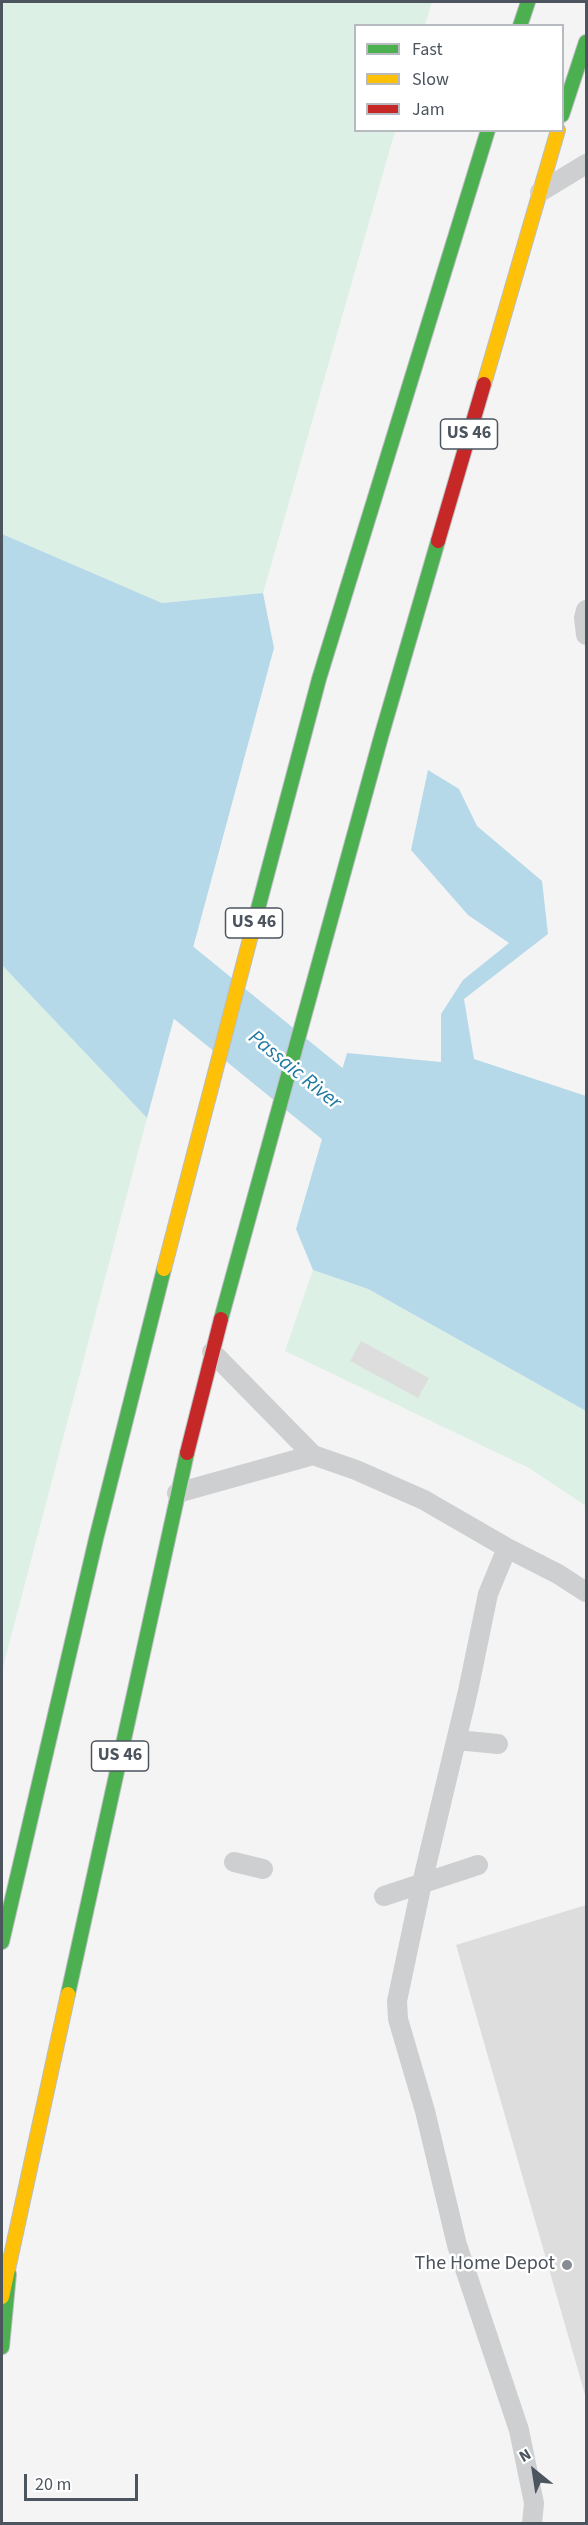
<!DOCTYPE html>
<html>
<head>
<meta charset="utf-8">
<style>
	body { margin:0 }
	#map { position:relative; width:588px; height:2525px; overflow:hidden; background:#f4f4f4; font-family:"Source Sans 3",sans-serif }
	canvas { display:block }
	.frame { position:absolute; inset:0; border:3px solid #4c545e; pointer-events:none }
	.legend { position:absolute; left:354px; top:24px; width:210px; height:108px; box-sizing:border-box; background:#fff; border:2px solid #b7bbbf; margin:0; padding:8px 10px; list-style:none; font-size:18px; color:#4c545e }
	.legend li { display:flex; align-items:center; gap:12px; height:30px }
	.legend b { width:30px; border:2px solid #b7bbbf }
	.north { position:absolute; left:504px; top:2441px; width:60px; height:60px; -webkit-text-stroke:4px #fff; paint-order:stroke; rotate:330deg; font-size:16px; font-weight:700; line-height:24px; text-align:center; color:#4c545e }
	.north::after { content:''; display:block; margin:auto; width:21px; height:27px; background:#4c545e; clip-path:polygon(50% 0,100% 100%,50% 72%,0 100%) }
	.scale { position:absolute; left:24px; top:2474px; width:114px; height:27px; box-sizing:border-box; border:3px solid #4c545e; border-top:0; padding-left:8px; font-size:18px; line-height:21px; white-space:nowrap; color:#4c545e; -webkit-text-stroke:4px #fff; paint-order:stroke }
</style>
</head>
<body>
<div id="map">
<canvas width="588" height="2525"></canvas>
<div class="frame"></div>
<ul class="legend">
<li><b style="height:8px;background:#4caf50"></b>Fast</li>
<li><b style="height:8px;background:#ffc107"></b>Slow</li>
<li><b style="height:8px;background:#c62828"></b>Jam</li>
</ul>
<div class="north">N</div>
<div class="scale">20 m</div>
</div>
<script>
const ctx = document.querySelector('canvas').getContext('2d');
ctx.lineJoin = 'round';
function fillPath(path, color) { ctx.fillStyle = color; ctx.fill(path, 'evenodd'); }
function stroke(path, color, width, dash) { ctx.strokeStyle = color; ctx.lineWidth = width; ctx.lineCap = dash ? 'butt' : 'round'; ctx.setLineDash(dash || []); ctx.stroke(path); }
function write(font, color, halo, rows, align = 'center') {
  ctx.font = font + ' "Source Sans 3",sans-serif'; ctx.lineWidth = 5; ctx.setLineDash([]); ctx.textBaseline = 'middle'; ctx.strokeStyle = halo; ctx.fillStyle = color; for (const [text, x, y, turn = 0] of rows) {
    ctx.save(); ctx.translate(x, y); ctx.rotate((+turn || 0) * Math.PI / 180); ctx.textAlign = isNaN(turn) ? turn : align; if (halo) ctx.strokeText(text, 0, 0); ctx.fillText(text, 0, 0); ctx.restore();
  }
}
const green = new Path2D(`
	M2 2H432L425 25 356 26V130L395 131 263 593 162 603 2 534Z
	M2 965 147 1118 2 1671Z
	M313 1270 368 1289 586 1411V1506L529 1468 285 1351Z`);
const water = new Path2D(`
	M2 534 162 603 263 593 274 648 147 1118 2 965Z
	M428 770 459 789 477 826 542 881 548 934 464 999 474 1059 586 1096V1411L368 1289 313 1270 296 1229 347 1053 441 1062V1014L463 980 509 943 468 915 411 850Z`);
const river = new Path2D(`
	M2 835 404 1162`);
const building = new Path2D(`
	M361 1341 429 1378 418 1398 350 1361Z
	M586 1905V2398L456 1945Z`);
const lane = new Path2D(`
	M540 192 586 164
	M586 610 584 618 586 635
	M212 1352 313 1455 356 1470 424 1500 507 1548 488 1594 468 1691 422 1883 397 2001 398 2019 425 2111 457 2245 519 2430 534 2503 532 2524
	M177 1493 313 1455
	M507 1548 558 1574 586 1592
	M457 1740 498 1744
	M234 1862 263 1869
	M384 1896 478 1865`);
const fast = new Path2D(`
	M520 26 528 2
	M562 115 586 42
	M251 935 319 679 488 130
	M221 1319 381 737 438 541
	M2 1942 96 1539 164 1269
	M68 1994 187 1453
	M2 2347 9 2274`);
const slow = new Path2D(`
	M484 384 558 130
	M164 1269 251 935
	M2 2297 68 1994`);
const jam = new Path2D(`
	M438 541 484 384
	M187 1453 221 1319`);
const markers = [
	[567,2265,6,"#878c92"]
];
const shields = [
	[469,434,57],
	[254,923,57],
	[120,1756,57]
];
const shieldNames = [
	["US 46",469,434],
	["US 46",254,923],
	["US 46",120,1756]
];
const poiNames = [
	["The Home Depot",555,2265]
];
const waterNames = [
	["Passaic River",294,1071,39]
];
fillPath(green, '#dcf0e5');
fillPath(water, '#b5d9e9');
stroke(river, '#b5d9e9', 68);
fillPath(building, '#ddddde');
stroke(fast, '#babdc2', 16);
stroke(slow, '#babdc2', 16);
stroke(jam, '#babdc2', 16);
stroke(lane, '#cdcfd1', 20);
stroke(fast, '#4caf50', 14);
stroke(slow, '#ffc107', 14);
stroke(jam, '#c62828', 14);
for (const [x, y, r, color] of markers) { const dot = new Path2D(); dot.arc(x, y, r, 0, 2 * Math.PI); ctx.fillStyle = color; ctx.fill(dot); stroke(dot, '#fff', 2); }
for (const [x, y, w] of shields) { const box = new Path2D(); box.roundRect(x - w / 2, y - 15, w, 30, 4.5); ctx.fillStyle = '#fff'; ctx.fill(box); stroke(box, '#4c545e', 1.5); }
write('bold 18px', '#4c545e', null, shieldNames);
write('20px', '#4c545e', '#fff', poiNames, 'right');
write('italic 21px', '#1d78a0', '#fff', waterNames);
</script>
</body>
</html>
